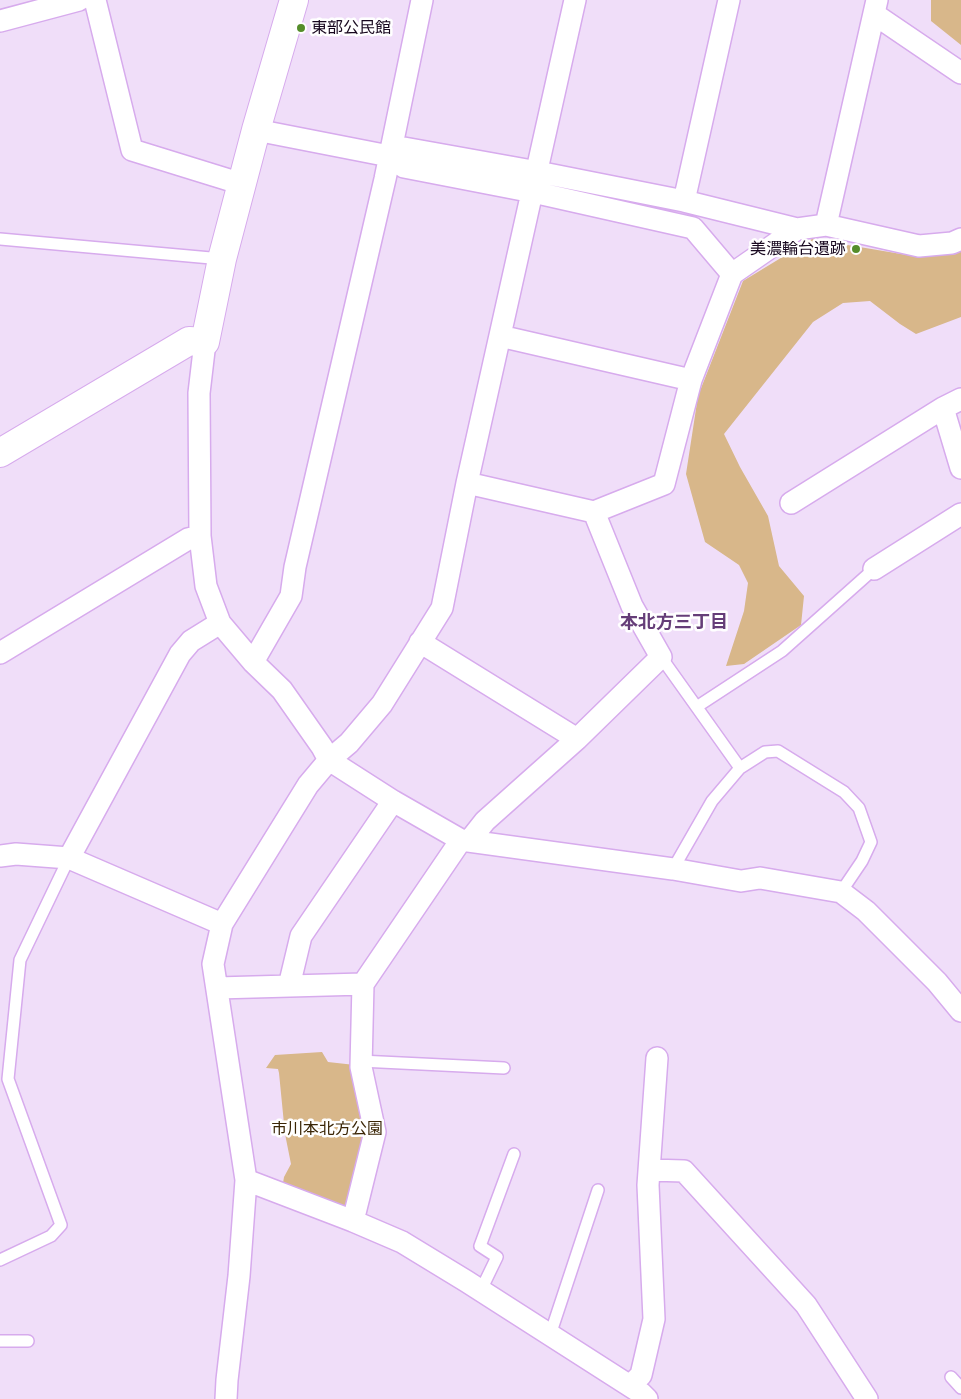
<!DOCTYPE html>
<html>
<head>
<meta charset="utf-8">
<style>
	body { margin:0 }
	canvas { display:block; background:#f0def9 }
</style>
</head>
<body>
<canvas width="961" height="1399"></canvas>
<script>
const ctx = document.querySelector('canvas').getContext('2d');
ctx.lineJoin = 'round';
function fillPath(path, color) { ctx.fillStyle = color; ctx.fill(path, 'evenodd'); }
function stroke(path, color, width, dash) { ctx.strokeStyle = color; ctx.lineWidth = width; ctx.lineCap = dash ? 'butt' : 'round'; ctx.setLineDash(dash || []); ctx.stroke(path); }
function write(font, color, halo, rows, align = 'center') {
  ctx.font = font + ' Lato,"Noto Sans JP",sans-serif'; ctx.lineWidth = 5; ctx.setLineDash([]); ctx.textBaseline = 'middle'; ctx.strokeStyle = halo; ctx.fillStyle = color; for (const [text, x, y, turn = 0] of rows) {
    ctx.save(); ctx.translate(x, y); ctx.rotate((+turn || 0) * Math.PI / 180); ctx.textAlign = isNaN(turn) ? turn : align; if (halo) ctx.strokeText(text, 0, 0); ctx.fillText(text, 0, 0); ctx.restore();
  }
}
const green = new Path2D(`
	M931 0H961V45L931 21Z
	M812 239 919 257 961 249V317L916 334 900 324 870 301 843 303 813 322 724 434 740 467 768 516 779 566 804 596 801 625 744 664 726 666 744 611 748 583 739 565 705 542 686 474 698 396 743 281Z
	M322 1052 328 1062 355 1065 370 1132 350 1213 282 1189 284 1177 291 1164 285 1134 279 1073 278 1069 266 1068 275 1055Z`);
const service = new Path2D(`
	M0 239 222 259
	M661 657 740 768
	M698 706 782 651 874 569
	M673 869 712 801 740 768 765 752 778 751 844 792 859 808 871 842 862 861 841 892
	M360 1061 504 1068
	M0 1260 51 1236 61 1225 8 1079 20 960 69 858
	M481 1290 497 1257 480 1246 514 1154
	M550 1335 598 1190
	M0 1341H28
	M951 1377 961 1388`);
const minor = new Path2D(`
	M95 0 132 150 242 184
	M874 14 961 73
	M0 21 79 0
	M256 130 389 156 404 148 538 172 684 201 797 229 826 225 919 246 952 243 961 239
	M389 156 404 167 533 192 693 228 732 274
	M684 201 729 0
	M826 225 877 0
	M500 336 691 380
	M205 342 199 393 200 536 206 586 220 623 253 662 282 690 322 747 329 760 393 801 461 840 673 869 741 881 760 878 841 892 866 911 937 982 961 1011
	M943 408 961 468
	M467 483 594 512 632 606 661 657 577 739 485 821 470 840
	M791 503 943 408 961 399
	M594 512 664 484 691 380 732 274 797 229
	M874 569 961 514
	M420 642 577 739
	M0 653 188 539 200 536
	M253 662 291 596 295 567 385 179 422 0
	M0 856 16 854 69 858 222 924
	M69 858 180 654 191 641 220 623
	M289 986 301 936 393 801
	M217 988 363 984
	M650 1170 684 1171 806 1305 867 1399
	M246 1180 353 1221 402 1242 466 1281 641 1393 647 1399
	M353 1221 375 1132 361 1067 363 984 461 840
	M630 1386 641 1375 654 1319 648 1185 657 1058
	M226 1399 227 1380 239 1276 246 1180 213 964 222 924 308 785 329 760 349 743 382 704 442 608 467 483 575 0`);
const tertiary = new Path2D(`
	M0 453 189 341 205 342 222 259 256 130 294 0`);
const markers = [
	[301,28,5,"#558d2a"],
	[856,249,5,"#558d2a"]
];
const poiNames = [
	["東部公民館",311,28],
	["美濃輪台遺跡",846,249,"right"]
];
const parkNames = [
	["市川本北方公園",327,1129]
];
const neighbourhoodNames = [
	["本北方三丁目",674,622]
];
fillPath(green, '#d8b78a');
stroke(service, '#d7abed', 14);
stroke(minor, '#d7abed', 24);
stroke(tertiary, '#d7abed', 30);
stroke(service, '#fff', 11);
stroke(minor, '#fff', 21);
stroke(tertiary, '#fff', 28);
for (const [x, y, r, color] of markers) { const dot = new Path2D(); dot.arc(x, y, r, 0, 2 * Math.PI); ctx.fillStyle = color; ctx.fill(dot); stroke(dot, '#fff', 2); }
write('16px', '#17071e', '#fff', poiNames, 'left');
write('16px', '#3b2606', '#fff', parkNames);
write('bold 18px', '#653d78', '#fff', neighbourhoodNames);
</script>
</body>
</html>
